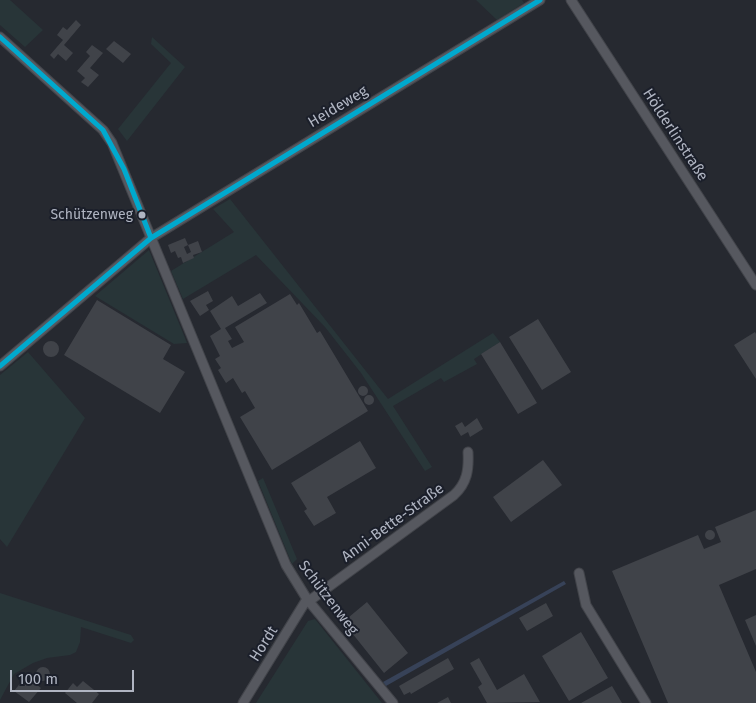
<!DOCTYPE html>
<html>
<head>
<meta charset="utf-8">
<style>
	body { margin:0 }
	#map { position:relative; width:756px; height:703px; overflow:hidden; background:#262930; font-family:"Fira Sans",sans-serif }
	canvas { display:block }
	.scale { position:absolute; left:10px; top:670px; width:124px; height:22px; box-sizing:border-box; border:2px solid #b0b5c2; border-top:0; padding-left:6px; font-size:15px; line-height:18px; white-space:nowrap; color:#b0b5c2; -webkit-text-stroke:4px #1b1f2a; paint-order:stroke }
</style>
</head>
<body>
<div id="map">
<canvas width="756" height="703"></canvas>
<div class="scale">100 m</div>
</div>
<script>
const ctx = document.querySelector('canvas').getContext('2d');
ctx.lineJoin = 'round';
function fillPath(path, color) { ctx.fillStyle = color; ctx.fill(path, 'evenodd'); }
function stroke(path, color, width, dash) { ctx.strokeStyle = color; ctx.lineWidth = width; ctx.lineCap = dash ? 'butt' : 'round'; ctx.setLineDash(dash || []); ctx.stroke(path); }
function write(font, color, halo, rows, align = 'center') {
  ctx.font = font + ' "Fira Sans",sans-serif'; ctx.lineWidth = 4; ctx.setLineDash([]); ctx.textBaseline = 'middle'; ctx.strokeStyle = halo; ctx.fillStyle = color; for (const [text, x, y, turn = 0] of rows) {
    ctx.save(); ctx.translate(x, y); ctx.rotate((+turn || 0) * Math.PI / 180); ctx.textAlign = isNaN(turn) ? turn : align; if (halo) ctx.strokeText(text, 0, 0); ctx.fillText(text, 0, 0); ctx.restore();
  }
}
const green = new Path2D(`
	M0 0H10L43 30 25 47 0 25Z
	M476 0H522L524 3 497 20Z
	M152 37 185 67 127 141 118 129 171 63 151 44Z
	M230 199 388 399 493 333 500 342 474 359 477 364 444 382 441 378 393 406 432 467 425 471 361 373 325 327 256 255 183 299 171 271 234 232 213 209Z
	M149 250 183 333 187 343 174 344 95 296Z
	M28 352 85 418 7 547 0 539V375Z
	M263 478 297 559 292 564 258 481Z
	M0 593 131 635 134 640 131 643 81 627 80 642 76 652 70 655 47 658 33 663 14 674 0 700Z
	M315 619 382 703H256L308 621Z`);
const water = new Path2D(`
	M564 581 566 584 386 686 383 682Z`);
const building = new Path2D(`
	M76 20 81 25 64 45 73 53 66 61 58 54 54 59 50 55 63 40 57 35 63 27 67 30Z
	M114 41 131 54 123 63 106 49Z
	M92 45 103 53 90 68 99 75 88 87 81 82 85 78 77 71 90 56 86 52Z
	M185 238 188 245 184 247 187 254 191 252 188 245 198 241 202 252 193 255 194 258 183 263 181 257 178 258 175 251 171 253 168 245Z
	M208 291 213 301 206 305 209 310 200 316 190 301Z
	M260 293 267 303 225 328 232 339 228 341 232 348 244 342 235 327 290 294 297 305 299 303 317 333 320 331 368 411 272 470 240 417 255 408 245 391 242 393 233 378 226 383 218 370 221 368 215 359 220 356 210 336 221 329 210 311 232 296 238 306Z
	M97 300 171 345 163 359 185 372 160 413 64 355Z
	M538 319 571 372 542 390 509 337Z
	M755 332 756 334V379L734 345Z
	M43 349a8 8 0 1 1 16 0a8 8 0 1 1-16 0Z
	M500 342 537 403 518 414 481 354Z
	M358 391a5 5 0 1 1 10 0a5 5 0 1 1-10 0Z
	M364 400a5 5 0 1 1 10 0a5 5 0 1 1-10 0Z
	M477 418 483 429 470 437 468 432 461 436 455 426 462 422 465 427Z
	M360 441 376 468 327 497 336 513 314 526 304 511 307 509 291 483Z
	M543 460 562 485 511 522 493 497Z
	M756 510V569L719 585 756 672V703H668L612 571 698 535 704 549 721 542 715 527Z
	M705 535a5 5 0 1 1 10 0a5 5 0 1 1-10 0Z
	M367 602 408 653 384 673 336 613 342 608 349 617Z
	M546 603 553 616 527 631 519 618Z
	M756 615V646L745 620Z
	M581 632 608 678 569 701 542 656Z
	M448 658 454 669 411 694 410 692 404 695 399 686Z
	M479 658 497 690 524 674 540 702 487 703 478 687 482 684 470 663Z
	M36 674a7 7 0 1 1 14 0a7 7 0 1 1-14 0Z
	M26 676 41 688 29 702 14 691Z
	M83 681 99 694 92 703H77L65 693 73 683 77 687Z
	M612 686 622 703H581Z
	M448 697 451 703H437Z`);
const minor = new Path2D(`
	M571 0 756 285
	M0 37 103 130 112 143 286 565 307 599 393 703
	M0 366 151 238 540 0
	M579 573 586 605 646 703
	M309 601 454 495C467 483 469 470 468 452
	M243 703 307 599`);
const bus1 = new Path2D(`
	M0 37 103 130 124 169 151 238
	M0 366 151 238 540 0`);
const markers = [
	[142,215,4.5,"#b0b5c2"]
];
const busNames = [
	["Schützenweg",133,215]
];
const streetNames = [
	["Heideweg",338,107,-31],
	["Hölderlinstraße",675,135,57],
	["Anni-Bette-Straße",393,523,-36],
	["Schützenweg",328,598,53],
	["Hordt",264,644,-58]
];
fillPath(green, '#283538');
fillPath(water, '#374258');
fillPath(building, '#404349');
stroke(minor, '#42444a', 11);
stroke(minor, '#56585f', 9);
stroke(bus1, '#00a9ce', 5);
for (const [x, y, r, color] of markers) { const dot = new Path2D(); dot.arc(x, y, r, 0, 2 * Math.PI); ctx.fillStyle = color; ctx.fill(dot); stroke(dot, '#1b1f2a', 2); }
write('14px', '#b0b5c2', '#1b1f2a', busNames, 'right');
write('15px', '#b0b5c2', '#1b1f2a', streetNames);
</script>
</body>
</html>
